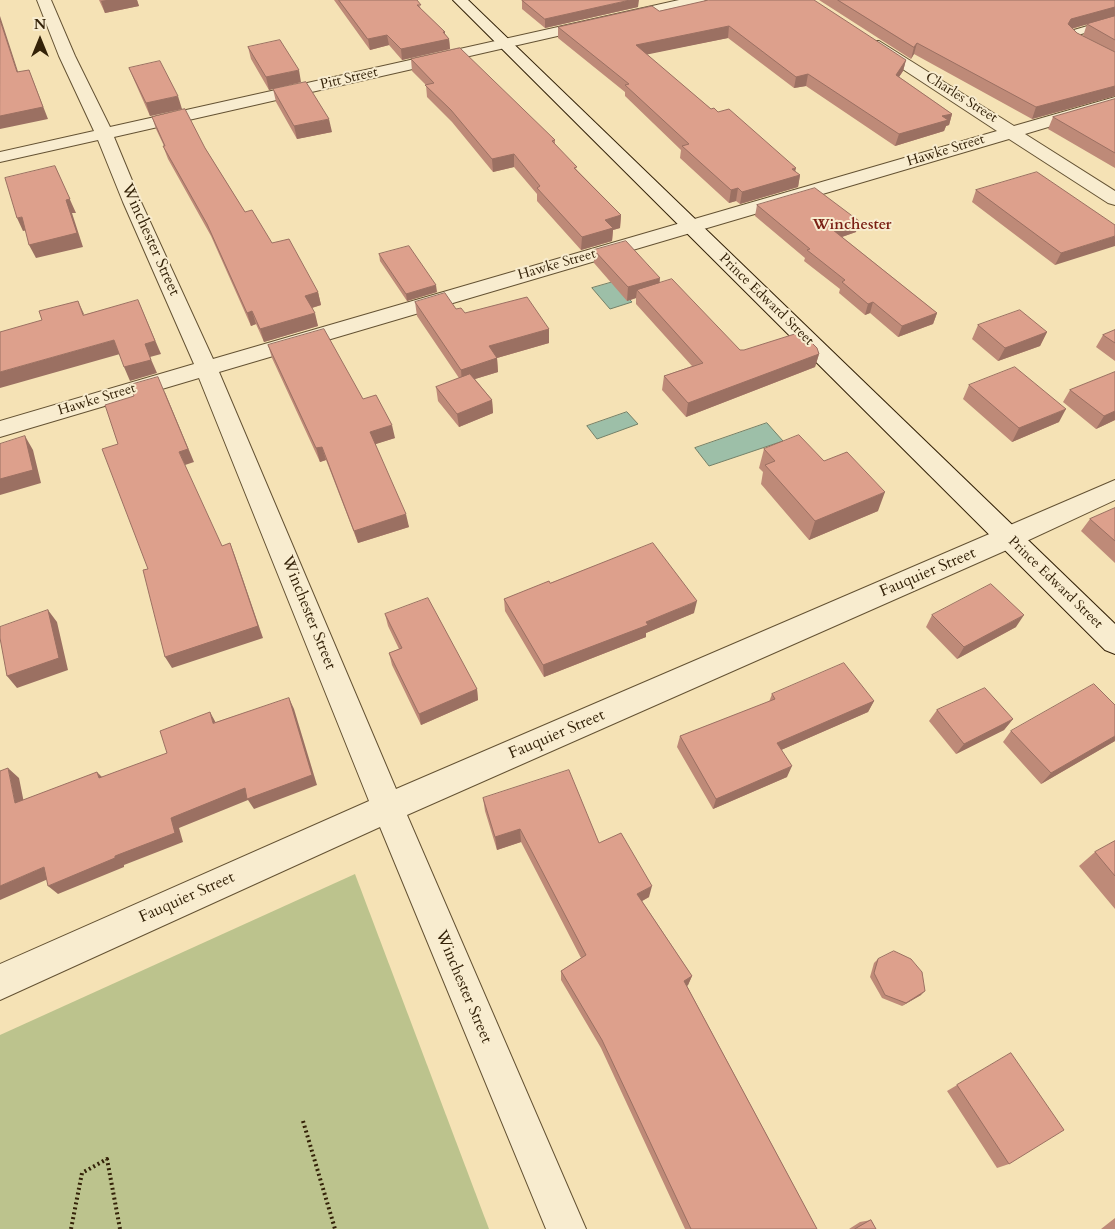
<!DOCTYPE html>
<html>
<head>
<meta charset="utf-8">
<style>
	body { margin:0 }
	#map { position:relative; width:1115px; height:1229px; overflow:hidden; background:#f5e2b5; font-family:Cardo,serif }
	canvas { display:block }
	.north { position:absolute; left:15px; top:15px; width:50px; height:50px; -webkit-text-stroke:4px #f8eccf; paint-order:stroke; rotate:0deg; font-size:14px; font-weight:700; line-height:20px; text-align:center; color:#342208 }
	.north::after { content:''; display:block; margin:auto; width:18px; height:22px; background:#342208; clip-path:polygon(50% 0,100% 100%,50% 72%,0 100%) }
</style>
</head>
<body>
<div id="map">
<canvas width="1115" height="1229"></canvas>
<div class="north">N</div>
</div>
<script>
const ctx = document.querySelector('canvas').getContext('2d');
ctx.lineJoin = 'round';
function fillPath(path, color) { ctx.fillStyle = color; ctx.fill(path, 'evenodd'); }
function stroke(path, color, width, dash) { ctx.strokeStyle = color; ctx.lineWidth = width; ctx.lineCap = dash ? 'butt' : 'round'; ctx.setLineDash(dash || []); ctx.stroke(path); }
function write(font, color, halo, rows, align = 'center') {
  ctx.font = font + ' Cardo,serif'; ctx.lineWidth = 4; ctx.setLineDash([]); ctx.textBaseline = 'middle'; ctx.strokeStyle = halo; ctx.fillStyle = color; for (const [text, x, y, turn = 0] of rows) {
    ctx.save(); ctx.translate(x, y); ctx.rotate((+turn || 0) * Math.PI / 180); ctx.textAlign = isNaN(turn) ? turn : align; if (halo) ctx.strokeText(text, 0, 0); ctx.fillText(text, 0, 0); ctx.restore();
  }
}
const green = new Path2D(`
	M355 874 489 1229H0V1035Z`);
const water = new Path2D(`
	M613 282 632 302 610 309 592 288Z
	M627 412 638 424 597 439 587 426Z
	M767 423 783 441 709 466 695 448Z`);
const path = new Path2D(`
	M303 1121 335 1229
	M71 1229 82 1173 107 1159 120 1229`);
const lane = new Path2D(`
	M1115 18V24L1078 35 1115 57V65L1073 43 1065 34 1067 32Z`);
const street = new Path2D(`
	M37 0H51L75 56 110 127 679 0H705L703 3 698 4 114 137 141 202 213 359 997 131 869 47 866 44 869 41H879L1014 126 1115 97V107L1025 134 1115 191V205L1108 203 1009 139 219 372 396 789 1115 480V500L1018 545 407 815 586 1229H546L380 827 0 1000V964L369 801 199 378 0 437V421L194 364 123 202 98 140 0 162V152L94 131 59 56Z`);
const secondary = new Path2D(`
	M453 0H468L1115 624V654L1105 650Z`);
const wall = new Path2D(`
	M99 0H137L139 6 105 13Z
	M334 0H417L421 9 445 32V34L449 39 450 49 402 60 389 45 370 50Z
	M522 0 638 7 545 28 522 9Z
	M819 0H1115V96L1032 119 914 54 911 59ZM1087 24 1083 36 1087 38 1077 33 1072 29Z
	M659 11 906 60 903 71 899 77 952 114 949 125 946 126 944 131 895 146 806 86 794 88 728 38 646 54 711 109 800 175 798 187 740 204 736 201 729 203 680 158 681 150 625 96V92L558 38V27Z
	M248 47 301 82 269 90 251 59Z
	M411 59 555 140V144L577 170 621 215 620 228 613 230 612 241 581 250 537 201V194L514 167 493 172 452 122 427 97 426 85 412 71Z
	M129 68 182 109 150 116 134 80Z
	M273 89 332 132 297 139 276 102Z
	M1115 99V168L1048 129 1053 117Z
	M152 117 205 148 245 212 272 243 318 292 321 305 312 308 318 326 264 342 256 324 251 326 211 236 168 159 163 146H164L156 129Z
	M976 190 1115 225 1055 265 972 202Z
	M757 205 856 232 842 237 937 313 933 324 898 337 870 313 865 315 839 293 840 289 804 261 805 258 755 216Z
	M594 250 660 283 740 350 819 354 815 367 686 417 662 390 664 376 692 366 636 304V298L627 301 594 263Z
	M379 254 437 292 407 301 380 261Z
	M415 302 456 309 465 313 549 329V343L497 358 498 372 475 379 492 400 493 413 459 427 438 401 436 387 459 378 417 316Z
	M978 325 1047 332 1040 346 998 361 972 339Z
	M1115 330V361L1096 347 1103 335Z
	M268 345 363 399 395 438 375 444 409 527 358 543 326 460 320 462 272 358Z
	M1115 372V420L1096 429 1063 402 1070 390Z
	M969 385 1059 422 1012 442 963 399Z
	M764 449 824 461 878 511 809 540 761 484 763 472 759 468Z
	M1115 508V563L1081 531 1090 519Z
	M550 583 694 613 646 633V637L544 677 505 611 504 599Z
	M385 614 477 689 478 700 421 725 392 665 389 653 399 649 388 626Z
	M932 615 1016 627 957 659 926 627Z
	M772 694 874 701 868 712 781 750 787 777 713 809 677 747 680 736 769 702Z
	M937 710 1013 719 1004 730 956 754 929 721Z
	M1011 731 1115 741 1041 784 1003 742Z
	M483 798 599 843 649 897 642 901 692 976 688 985 687 986 817 1229H685L601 1048 561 980V971L581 958 521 842 497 850 485 811Z
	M1115 841V909L1079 866 1095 852Z
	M878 959 921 995 902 1006 882 998 870 977 874 963Z
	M1011 1053 1009 1164 997 1168 947 1091Z
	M1115 1218V1229H1101Z
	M871 1220 876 1229H849L860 1222Z`);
const shadedWall = new Path2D(`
	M106 0H137L139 6 105 13 101 1Z
	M630 0H639L638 7 545 28V19Z
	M1115 7V17L1066 30 1068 24 1071 19Z
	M0 16 22 84 17 72 0 20Z
	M729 26 728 38 635 57 636 45Z
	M443 32H445V40L449 39 450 49 402 60 401 49Z
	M387 35 389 45 370 50 368 39Z
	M917 43 914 54 911 59 914 47Z
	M906 60 903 71 893 86 896 75Z
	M29 70 48 119 0 129V116Z
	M299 70 301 82 269 90 266 77Z
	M808 74 806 86 794 88 796 77Z
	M1115 86V96L1032 119 1036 107Z
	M178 96 182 109 150 116 146 103Z
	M952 114 949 125 946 126 944 131 895 146 899 134 942 116Z
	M329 119 332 132 297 139 294 126Z
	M514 154V167L493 172 492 159Z
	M55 166 76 213H72L83 247 36 258 29 245Z
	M796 168 794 177 800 175 798 187 740 204 742 192Z
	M738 188 736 201 729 203 731 190Z
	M621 215 620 228 613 230 612 241 581 250 582 237 605 220Z
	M22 217 28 230 23 231 17 218Z
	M859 221 856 232 830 241 833 230Z
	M1115 236V246L1055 265 1061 253Z
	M660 278 659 291 637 290 636 298 627 301 628 287Z
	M436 285 437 292 407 301 406 294Z
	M318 292 321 305 308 309 305 296Z
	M138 300 161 354 150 357 157 373 130 381 124 367 145 344Z
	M78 301 84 314 83 315Z
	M873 302 870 313 865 315 868 304Z
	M252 311 256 324 251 326 247 313Z
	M315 313 318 326 264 342 260 329Z
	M937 313 933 324 898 337 902 326Z
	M549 329V343L490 360 489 346Z
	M1047 332 1040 346 998 361 1005 348Z
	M114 340 120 354 0 388V372Z
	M819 354 815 367 686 417 688 403Z
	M497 358 498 372 462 383 461 370Z
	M164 390 194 462 185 465 179 452Z
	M492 400 493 413 459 427 457 414Z
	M1066 409 1059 422 1012 442 1019 428Z
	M1115 411V420L1096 429 1104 416Z
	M392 425 395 438 373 445 370 432Z
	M25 436 33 450 41 483 0 495V479Z
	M322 447 326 460 320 462 316 448Z
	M885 492 878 511 809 540 815 521Z
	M406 514 409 527 358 543 354 531Z
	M230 543 235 556 263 638 172 668 165 657Z
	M697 601 694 613 646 633V637L544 677 543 665Z
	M48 610 57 622 68 670 17 688 7 676Z
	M1024 615 1016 627 957 659 964 647Z
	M477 689 478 700 421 725 419 714Z
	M289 698 294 709 317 785 254 809 248 800 179 828 183 842 124 865V867L58 894 48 886 115 856 171 818Z
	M874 701 868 712 772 754 777 743Z
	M210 712 216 723H213Z
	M1013 719 1004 730 956 754 964 744Z
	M1115 736V741L1041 784 1051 773Z
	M792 766 787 777 713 809 716 799Z
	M8 768 19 778 26 813 15 803Z
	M97 772 107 782 99 778Z
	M520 829 521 842 497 850 495 837Z
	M44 867 55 876 0 900V886Z
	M652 886 649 897 635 905 637 894Z
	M692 976 688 985 680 991 684 981Z
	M925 991 921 995 902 1006 906 1003Z`);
const building = new Path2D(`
	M339 0H417L421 5H417L445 32H443L449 39 401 49 387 35 368 39Z
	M522 0H630L545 19Z
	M709 0H814L906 60 896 75 952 114 942 116 948 120 899 134 808 74 796 77 729 26 636 45 711 109 714 108 718 112 729 109 796 168 792 169 800 175 742 192 738 188 731 190 682 146 689 144 625 85 629 84 558 27 652 6 659 11Z
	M838 0H1115V7L1071 19 1068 24 1077 33 1115 52V86L1036 107 917 43 914 47Z
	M1115 16V40L1087 24Z
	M0 20 17 72 29 70 43 107 0 116Z
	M280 40 299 70 266 77 248 47Z
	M460 48 555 140 552 141 577 167 574 168 621 215 605 220 613 228 582 237 537 188 540 186 514 154 492 159 451 110 425 85 434 83 411 59Z
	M160 61 178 96 146 103 129 68Z
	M306 82 329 119 294 126 273 89Z
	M1115 99V153L1053 117Z
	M185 109 205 148 245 212 252 210 272 243 289 239 318 292 305 296 315 313 260 329 252 311 247 313 207 224 163 146H165L152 117Z
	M55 166 70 199 66 200 77 233 29 245 22 217 17 218 5 178Z
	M1037 172 1115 225V236L1061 253 976 190Z
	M815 188 859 221 833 230 937 313 902 326 873 302 868 304 842 282 845 280 807 250 810 249 757 205Z
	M626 241 660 278 628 287 594 250Z
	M409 246 436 285 406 294 379 254Z
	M672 279 740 350H744L801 332 817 348 819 354 688 403 664 376 703 363 637 290Z
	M445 293 456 309 461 308 465 313 527 297 549 329 489 346 497 358 461 370 415 302Z
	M138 300 155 341 145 344 151 360 124 367 114 340 0 372V332L42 320 39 311 78 301 83 315Z
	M1020 310 1047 332 1005 348 978 325Z
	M324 329 363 399 376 395 392 425 370 432 406 514 354 531 322 447 316 448 268 345Z
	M1115 330V343L1103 335Z
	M1015 367 1066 409 1019 428 969 385Z
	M1115 372V411L1104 416 1070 390Z
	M470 374 492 400 457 414 436 387Z
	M158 377 188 449 179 452 222 546 230 543 258 626 165 657 143 570 148 569 102 449 118 444 105 405 134 396 130 385Z
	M799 435 824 461 847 452 885 492 815 521 765 465 775 461 764 449Z
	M25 436 33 470 0 479V444Z
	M1115 508V541L1090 519Z
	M653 543 697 601 646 622 648 625 543 665 504 599 549 581 550 583Z
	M991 584 1024 615 964 647 932 615Z
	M428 598 477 689 419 714 389 653 402 648 385 614Z
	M48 610 59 658 7 676 0 638V627Z
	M844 663 874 701 777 743 792 766 716 799 680 736 775 699 772 694Z
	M1094 684 1115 705V736L1051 773 1011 731Z
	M985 688 1013 719 964 744 937 710Z
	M289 698 312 775 247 799 245 788 171 818 175 833 115 856V858L48 886 44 867 0 886V771L8 768 15 803 97 772 99 778 167 753 160 731 210 712 213 723Z
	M569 770 599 843 621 833 652 886 637 894 692 976 684 981 817 1229H691L602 1040 561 971 586 955 520 829 495 837 483 798Z
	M1115 841V876L1095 852Z
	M894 951 911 959 922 972 925 991 906 1003 885 995 874 973 878 959Z
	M1011 1053 1064 1130 1009 1164 957 1085Z
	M871 1220 876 1229H855Z`);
const farStreetnames = [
	["Pitt Street",349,79,-13],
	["Charles Street",961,98,32],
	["Hawke Street",946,151,-17],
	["Hawke Street",557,265,-16],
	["Prince Edward Street",766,300,44],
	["Hawke Street",97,400,-17],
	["Prince Edward Street",1055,583,44]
];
const farNeighbourhoodnames = [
	["Winchester",852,226]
];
const streetNames = [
	["Winchester Street",150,240,66],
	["Fauquier Street",928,573,-23],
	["Winchester Street",308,613,68],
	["Fauquier Street",557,735,-23],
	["Fauquier Street",187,898,-24],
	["Winchester Street",463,987,67]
];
fillPath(green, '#bcc38d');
fillPath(water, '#9dbfa8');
stroke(water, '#738068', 1);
stroke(lane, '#645233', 2);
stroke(street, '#645233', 2);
stroke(secondary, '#342208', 2);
stroke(path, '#342208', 4, [2, 3]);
fillPath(lane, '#f8eccf');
fillPath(street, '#f8eccf');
fillPath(secondary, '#f8eccf');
fillPath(wall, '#be8a78');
fillPath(shadedWall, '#9b7062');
fillPath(building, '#dda08c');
stroke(building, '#9b7062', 1);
write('14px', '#342208', '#f8eccf', farStreetnames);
write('bold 15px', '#7a1f14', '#f8eccf', farNeighbourhoodnames);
write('16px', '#342208', '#f8eccf', streetNames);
</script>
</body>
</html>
